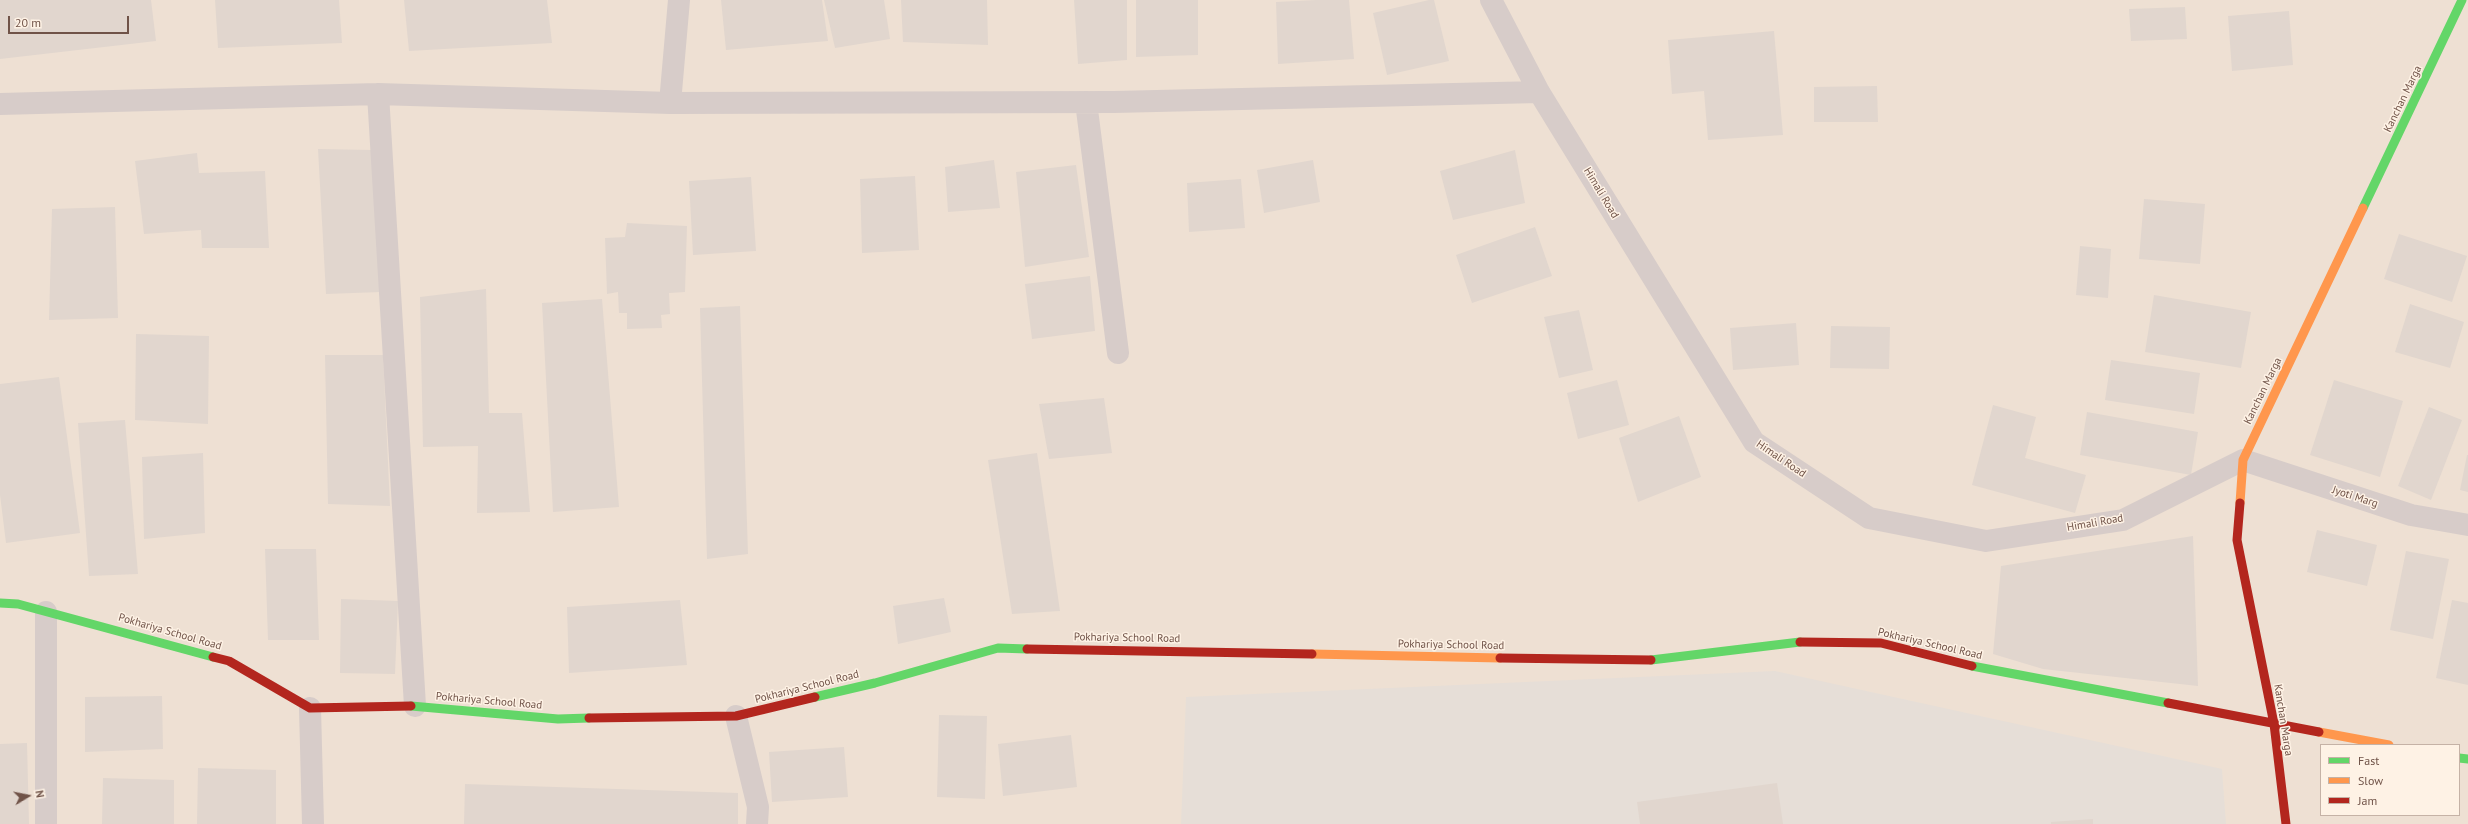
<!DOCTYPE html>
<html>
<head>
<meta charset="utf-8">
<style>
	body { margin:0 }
	#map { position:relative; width:2468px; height:824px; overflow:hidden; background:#f5eee6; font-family:"PT Sans",sans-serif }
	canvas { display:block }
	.legend { position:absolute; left:2320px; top:744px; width:140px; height:72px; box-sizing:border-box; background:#fef2e5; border:1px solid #c5b2a6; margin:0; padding:5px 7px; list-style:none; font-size:12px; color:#705348 }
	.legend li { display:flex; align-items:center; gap:8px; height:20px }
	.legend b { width:20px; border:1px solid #c5b2a6 }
	.north { position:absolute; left:8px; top:776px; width:40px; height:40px; -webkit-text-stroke:3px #fef2e5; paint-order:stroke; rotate:80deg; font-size:11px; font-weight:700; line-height:16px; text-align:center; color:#705348 }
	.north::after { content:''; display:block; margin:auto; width:14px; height:18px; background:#705348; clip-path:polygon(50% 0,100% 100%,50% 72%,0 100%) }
	.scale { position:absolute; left:8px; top:16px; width:121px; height:18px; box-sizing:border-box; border:2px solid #705348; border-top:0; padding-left:5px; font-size:12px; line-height:14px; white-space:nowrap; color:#705348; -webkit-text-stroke:3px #fef2e5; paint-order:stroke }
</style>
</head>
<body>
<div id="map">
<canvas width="2468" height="824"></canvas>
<ul class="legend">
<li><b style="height:5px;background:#63d668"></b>Fast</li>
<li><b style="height:5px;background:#ff974d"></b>Slow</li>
<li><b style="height:5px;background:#b3261e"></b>Jam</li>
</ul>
<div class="north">N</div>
<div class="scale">20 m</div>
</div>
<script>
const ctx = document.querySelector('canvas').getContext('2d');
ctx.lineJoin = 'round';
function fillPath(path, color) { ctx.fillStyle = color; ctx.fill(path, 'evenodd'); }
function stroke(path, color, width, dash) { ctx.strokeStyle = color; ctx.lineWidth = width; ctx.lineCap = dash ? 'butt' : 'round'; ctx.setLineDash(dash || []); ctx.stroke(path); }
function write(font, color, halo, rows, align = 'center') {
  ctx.font = font + ' "PT Sans",sans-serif'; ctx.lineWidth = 3; ctx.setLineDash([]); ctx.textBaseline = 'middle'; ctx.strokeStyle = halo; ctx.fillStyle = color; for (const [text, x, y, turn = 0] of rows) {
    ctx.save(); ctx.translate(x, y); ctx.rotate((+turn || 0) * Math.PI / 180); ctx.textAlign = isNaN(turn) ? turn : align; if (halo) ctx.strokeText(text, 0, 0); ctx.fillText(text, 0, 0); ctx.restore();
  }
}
const residential = new Path2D(`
	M0 0H2468V824H0ZM2321 745H2459V815H2321Z`);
const industrial = new Path2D(`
	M1775 671 2222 769 2226 824H1181L1186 697Z`);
const building = new Path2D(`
	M0 0H151L156 41 0 59Z
	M215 0H339L342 43 218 48Z
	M404 0H547L552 43 409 51Z
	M721 0H822L828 41 726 50Z
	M824 0H884L890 39 835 48Z
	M901 0H987L988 45 903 42Z
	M1074 0H1127V60L1078 64Z
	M1136 0H1198V55L1136 57Z
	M1316 0H1349L1354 59 1278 64 1276 2Z
	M1429 0H1434L1449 61 1387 75 1373 13Z
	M2185 7 2187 39 2131 41 2129 9Z
	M2289 11 2293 65 2232 71 2228 16Z
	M1774 31 1783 135 1708 140 1704 91 1672 94 1668 40Z
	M1877 86 1878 122H1814V87Z
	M318 149 373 150 381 292 326 294Z
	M1515 150 1525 203 1453 220 1440 171Z
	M197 153 199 173 265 171 269 248H202L201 230 144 234 135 161Z
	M994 160 1000 208 948 212 945 167Z
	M1313 160 1320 202 1264 213 1257 170Z
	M1076 165 1089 257 1025 267 1016 172Z
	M915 176 919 250 862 253 860 179Z
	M751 177 756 251 693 255 689 181Z
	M1241 179 1245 228 1189 232 1187 183Z
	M2144 199 2205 204 2200 264 2139 259Z
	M115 207 118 318 49 320 52 209Z
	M627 223 687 226 685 292 669 293 670 314 661 315 662 328 627 329V313H619L618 292 607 294 605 238 625 237Z
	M1535 227 1552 276 1472 303 1456 255Z
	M2399 234 2467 256 2452 302 2384 279Z
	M2080 246 2111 249 2108 298 2076 295Z
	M1090 276 1095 331 1032 339 1025 284Z
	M486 289 489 413H522L530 512 477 513 478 446 423 447 420 297Z
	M2154 295 2251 312 2241 368 2145 352Z
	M602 299 619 507 553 512 542 303Z
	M2410 304 2464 322 2450 368 2395 352Z
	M740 306 748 554 707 559 700 308Z
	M1579 310 1593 370 1559 378 1544 317Z
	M1796 323 1799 365 1733 370 1730 328Z
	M1831 326 1890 327 1889 369 1830 368Z
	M136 334 209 336 208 424 135 420Z
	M325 355H383L390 506 328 504Z
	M2111 360 2200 373 2194 414 2105 400Z
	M59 377 80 533 6 543 0 495V384Z
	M1617 380 1629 425 1578 439 1567 393Z
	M2334 380 2403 401 2380 477 2310 455Z
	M1104 398 1112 453 1049 459 1039 404Z
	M1993 405 2036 417 2025 458 2086 475 2075 513 1972 485Z
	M2429 407 2462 420 2431 500 2398 486Z
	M2087 412 2198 432 2191 475 2080 455Z
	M1679 416 1701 477 1638 502 1619 438Z
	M125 420 138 574 89 576 78 423Z
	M203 453 205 533 144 539 142 457Z
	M1037 453 1060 611 1012 614 988 460Z
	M2467 455H2468V492L2460 490Z
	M2317 530 2377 545 2367 586 2307 572Z
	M2193 536 2198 686 2043 669 1993 654 2001 566Z
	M265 549H316L319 640H268Z
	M2406 551 2449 559 2433 639 2390 630Z
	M944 598 951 632 898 644 893 606Z
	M341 599 398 601 395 674 340 673Z
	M680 600 687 665 569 673 567 607Z
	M2452 600 2468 603V685L2436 678Z
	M162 696 163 749 85 752V697Z
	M939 715 987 716 985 799 937 797Z
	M1071 735 1077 787 1003 796 998 744Z
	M27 743 29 824H0V744Z
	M844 747 848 797 772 802 769 752Z
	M198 768 276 770V824H197Z
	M103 778 174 780V824H102Z
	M1777 783 1783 824H1640L1637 802Z
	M465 784 738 793V824H464Z
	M2093 819V824H2051V822Z`);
const street = new Path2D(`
	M1491 0 1539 92 1754 442 1869 518 1986 541 2123 520 2243 460 2411 515 2468 525
	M378 94 415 706
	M1086 102 1118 353
	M670 103 679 0
	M0 104 378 94 670 103 1114 102 1539 92
	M310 708 313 824
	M736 716 758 807 757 824
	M46 824V612`);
const fast = new Path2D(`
	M2363 208 2462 0
	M0 603 18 604 213 657
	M1651 660 1800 642
	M1972 666 2168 703
	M815 697 875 683 998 648 1027 649
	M411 706 558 719 589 718
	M2459 758 2468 759`);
const slow = new Path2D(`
	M2240 503 2243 460 2363 208
	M1312 654 1500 658
	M2319 732 2389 745`);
const jam = new Path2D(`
	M2240 503 2237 540 2274 724 2286 824
	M1800 642 1881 643 1972 666
	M1027 649 1312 654
	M213 657 229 661 310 708 411 706
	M1500 658 1651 660
	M2168 703 2319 732
	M589 718 736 716 815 697`);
const streetNames = [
	["Kanchan Marga",2403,99,-64],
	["Himali Road",1601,193,59],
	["Kanchan Marga",2263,391,-64],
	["Himali Road",1781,459,34],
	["Jyoti Marg",2355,497,18],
	["Himali Road",2095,523,-10],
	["Pokhariya School Road",170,632,16],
	["Pokhariya School Road",1127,638,1],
	["Pokhariya School Road",1930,644,13],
	["Pokhariya School Road",1451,645,1],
	["Pokhariya School Road",807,687,-14],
	["Pokhariya School Road",489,701,5],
	["Kanchan Marga",2283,720,81]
];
fillPath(residential, '#eee0d3');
fillPath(industrial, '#e6ded7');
fillPath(building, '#e1d6ce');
stroke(street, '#d7ccc9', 22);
stroke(fast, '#63d668', 9);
stroke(slow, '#ff974d', 9);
stroke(jam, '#b3261e', 9);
write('11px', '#705348', '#fef2e5', streetNames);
</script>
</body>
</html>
